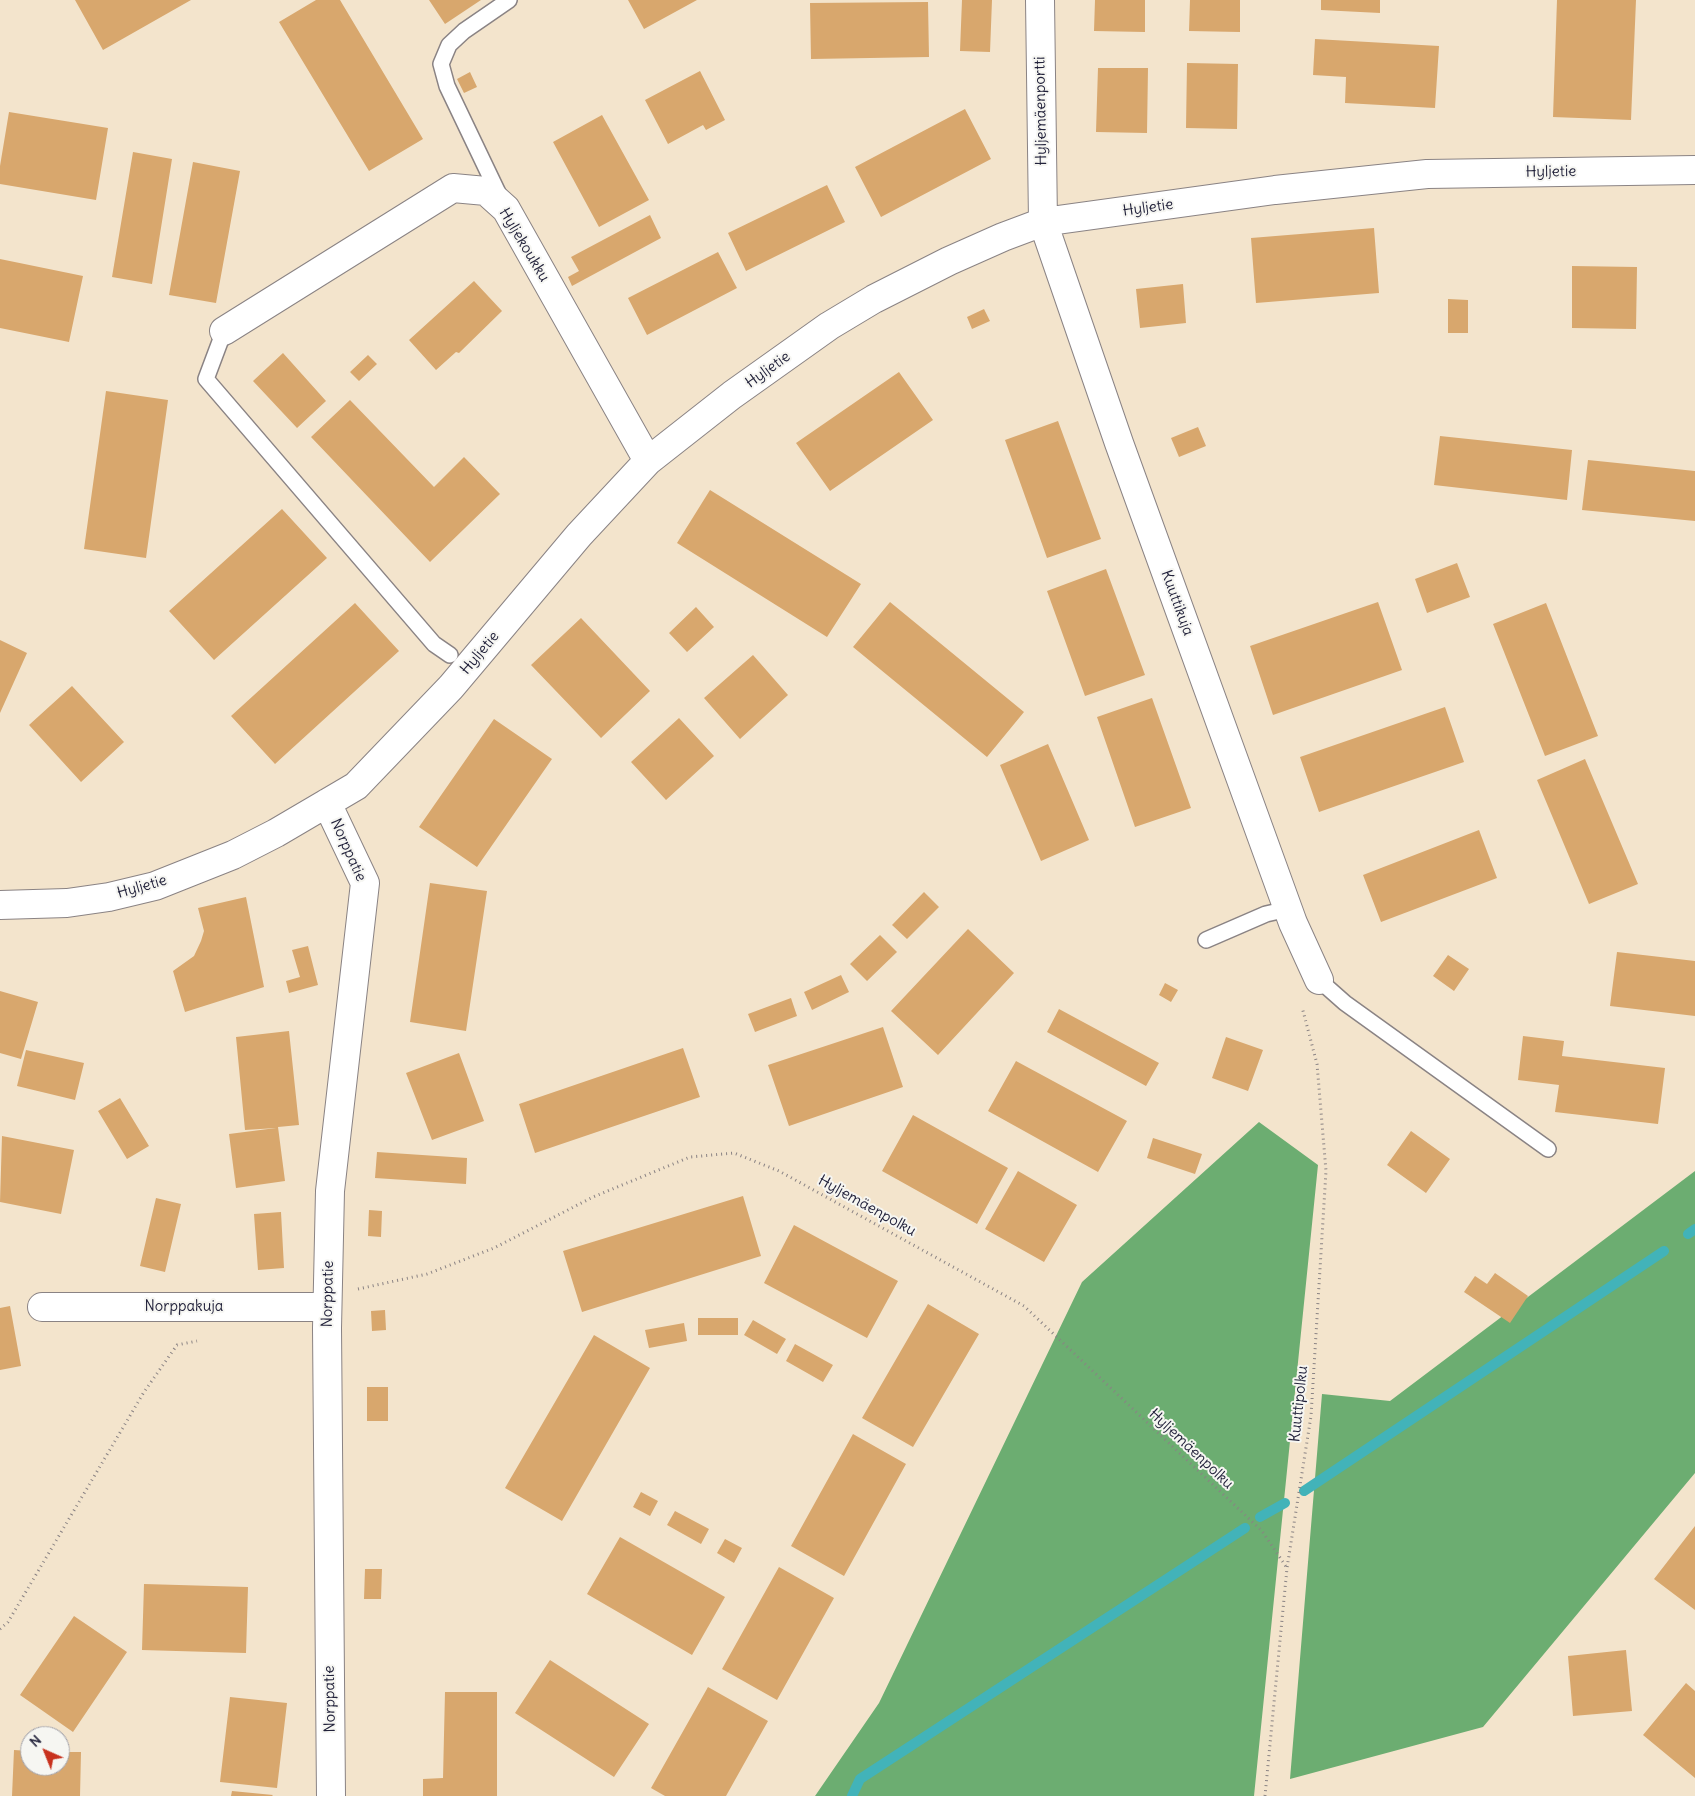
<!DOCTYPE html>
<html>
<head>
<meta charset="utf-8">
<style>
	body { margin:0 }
	#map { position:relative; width:1695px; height:1796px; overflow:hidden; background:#f3e4cc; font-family:Delius,sans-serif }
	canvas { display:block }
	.north { position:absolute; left:20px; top:1726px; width:50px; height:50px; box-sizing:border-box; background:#f6f6f2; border:1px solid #a1a1a9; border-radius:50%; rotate:316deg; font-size:14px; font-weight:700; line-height:20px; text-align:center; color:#22223b }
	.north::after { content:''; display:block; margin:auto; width:18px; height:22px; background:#c8321e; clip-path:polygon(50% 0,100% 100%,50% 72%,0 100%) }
</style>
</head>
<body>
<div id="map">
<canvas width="1695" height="1796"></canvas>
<div class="north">N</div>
</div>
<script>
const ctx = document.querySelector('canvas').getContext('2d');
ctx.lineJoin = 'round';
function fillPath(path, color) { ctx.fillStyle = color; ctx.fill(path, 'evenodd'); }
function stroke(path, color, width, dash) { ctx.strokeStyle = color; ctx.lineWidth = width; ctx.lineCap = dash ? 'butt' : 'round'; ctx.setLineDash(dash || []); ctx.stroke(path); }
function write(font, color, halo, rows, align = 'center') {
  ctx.font = font + ' Delius,sans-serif'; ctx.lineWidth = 4; ctx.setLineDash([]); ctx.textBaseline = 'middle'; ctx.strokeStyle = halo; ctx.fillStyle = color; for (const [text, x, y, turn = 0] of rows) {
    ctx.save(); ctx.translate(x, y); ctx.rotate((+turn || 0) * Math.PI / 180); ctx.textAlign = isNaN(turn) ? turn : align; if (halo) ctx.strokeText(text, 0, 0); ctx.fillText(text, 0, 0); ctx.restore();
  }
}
const forest = new Path2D(`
	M1259 1122 1318 1165 1254 1796H815L879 1703 1082 1282Z
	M1695 1171V1473L1483 1727 1290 1779 1322 1394 1390 1401Z`);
const stream = new Path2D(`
	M1688 1234 1695 1229
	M1304 1491 1664 1251
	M1260 1517 1285 1503
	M852 1796 860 1779 1245 1528`);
const building = new Path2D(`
	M75 0H191L103 50Z
	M316 0H340L423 139 369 171 279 22Z
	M429 0H481L445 24Z
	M628 0H697L644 29Z
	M962 0H992L990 52 960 51Z
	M1095 0H1145V32L1094 31Z
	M1190 0H1240V32L1189 31Z
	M1321 0H1380V13L1321 10Z
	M1557 0H1636L1631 120 1553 117Z
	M928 2 929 57 811 59 810 3Z
	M1315 39 1439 46 1435 108 1345 103 1346 77 1313 75Z
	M1187 63 1238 64 1237 129 1186 128Z
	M1098 68H1148L1147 133 1096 132Z
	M700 71 725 120 706 130 703 125 668 144 645 100Z
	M470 72 477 87 464 93 457 79Z
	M965 109 991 159 881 217 855 167Z
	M9 112 108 128 96 200 0 184V166Z
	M602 115 649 200 599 227 553 142Z
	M133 152 172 159 152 284 112 277Z
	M193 162 240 171 216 303 169 295Z
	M827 185 845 222 746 271 728 233Z
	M650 215 661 238 572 286 568 277 579 271 571 257Z
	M1374 228 1379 293 1256 303 1251 238Z
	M718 252 737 288 647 335 628 298Z
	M0 259 83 276 69 342 0 328Z
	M1572 266 1637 267 1636 329 1572 328Z
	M474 281 502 311 459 353 456 352 436 370 409 340Z
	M1183 284 1186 323 1140 328 1136 289Z
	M1448 299 1468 300V333H1448Z
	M984 309 990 321 972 329 967 317Z
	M283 353 326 401 297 428 253 381Z
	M368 355 377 364 359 381 350 372Z
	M899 372 933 420 830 491 796 443Z
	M106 391 168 400 146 558 84 549Z
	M350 400 434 487 464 457 500 494 430 562 311 437Z
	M1058 421 1101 539 1047 558 1005 440Z
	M1198 427 1206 446 1179 457 1171 438Z
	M1440 436 1572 450 1567 500 1434 485Z
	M1588 460 1695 471V521L1582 510Z
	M710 490 861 584 827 637 677 543Z
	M282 509 327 558 214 660 169 611Z
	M1457 563 1470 597 1427 613 1415 579Z
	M1106 569 1145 675 1085 696 1047 591Z
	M890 602 1024 712 987 757 853 647Z
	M1378 602 1402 670 1273 715 1250 646Z
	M355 603 399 651 275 764 231 716Z
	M1546 603 1598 736 1545 756 1493 624Z
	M696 607 714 627 687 652 669 633Z
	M581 618 650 691 601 738 531 665Z
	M0 640 27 653 0 713Z
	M753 655 788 695 740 739 704 698Z
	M72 686 124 742 81 782 29 725Z
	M1152 698 1191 808 1135 827 1097 717Z
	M1445 707 1464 762 1319 812 1300 757Z
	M679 718 714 756 666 800 631 762Z
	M494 719 552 759 477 867 419 827Z
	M1048 744 1089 840 1041 861 1000 765Z
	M1585 759 1638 884 1589 904 1537 780Z
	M1479 830 1497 878 1381 922 1363 875Z
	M430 883 487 891 466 1031 410 1022Z
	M924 892 939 907 907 939 892 925Z
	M246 897 264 987 185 1012 173 971 194 956 201 941 204 931 198 908Z
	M968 929 1014 973 938 1055 891 1011Z
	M880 935 897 952 867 981 850 964Z
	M308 946 318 985 289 993 286 981 300 977 292 950Z
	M1617 952 1695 961V1016L1610 1006Z
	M1448 955 1469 969 1454 991 1433 976Z
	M841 975 849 992 812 1010 804 992Z
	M1165 983 1178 990 1171 1002 1159 995Z
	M0 991 38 1002 21 1059 0 1053Z
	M791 998 797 1016 755 1032 748 1014Z
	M1059 1009 1159 1063 1146 1086 1047 1032Z
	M883 1027 903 1087 789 1126 768 1065Z
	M289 1031 299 1125 278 1127 285 1181 236 1188 229 1134 276 1128 245 1130 236 1037Z
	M1523 1036 1564 1041 1562 1056 1665 1068 1658 1124 1555 1112 1559 1085 1518 1080Z
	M1226 1037 1263 1050 1248 1091 1212 1078Z
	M683 1048 700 1097 535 1153 519 1104Z
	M26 1050 84 1063 75 1100 17 1086Z
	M459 1053 484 1121 432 1140 406 1073Z
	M1016 1061 1127 1121 1098 1172 988 1111Z
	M120 1098 149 1146 127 1159 98 1111Z
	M913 1115 1008 1168 977 1224 882 1171Z
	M1411 1131 1450 1159 1426 1193 1387 1165Z
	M2 1136 74 1150 61 1214 0 1202Z
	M1153 1138 1202 1154 1195 1174 1147 1158Z
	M377 1152 467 1158 466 1184 375 1178Z
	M1018 1171 1077 1205 1044 1262 985 1229Z
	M743 1196 761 1256 582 1312 563 1251Z
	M156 1198 181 1204 165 1272 140 1266Z
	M369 1210 382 1211 381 1237 368 1236Z
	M281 1212 284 1268 258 1270 254 1214Z
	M794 1225 898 1281 867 1338 764 1283Z
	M1495 1273 1528 1296 1510 1323 1464 1292 1475 1276 1487 1284Z
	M928 1304 979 1334 913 1447 862 1418Z
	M10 1306 21 1366 0 1370V1308Z
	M385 1310 386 1330 372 1331 371 1311Z
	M698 1318H738V1335H698Z
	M753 1320 786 1339 777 1354 744 1335Z
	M684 1323 687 1341 649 1348 645 1330Z
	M594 1335 650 1368 562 1521 505 1488Z
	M795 1344 833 1365 823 1382 786 1361Z
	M367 1387H388V1421H367Z
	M853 1434 906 1464 844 1576 791 1546Z
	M641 1492 658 1501 650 1516 633 1507Z
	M675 1511 709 1529 701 1544 667 1525Z
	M1695 1526V1610L1654 1579Z
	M620 1537 725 1597 692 1655 587 1594Z
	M725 1539 742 1548 734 1563 717 1553Z
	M779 1567 834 1598 777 1700 722 1669Z
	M365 1569H382L381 1599H364Z
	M144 1584 248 1587 246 1653 142 1650Z
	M74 1616 127 1652 73 1732 20 1695Z
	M1626 1650 1632 1711 1573 1716 1568 1656Z
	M550 1660 649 1724 614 1777 515 1713Z
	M1686 1683 1695 1691V1778L1643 1735Z
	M708 1687 768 1721 726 1796H665L651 1788Z
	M445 1692H497V1796H423V1779L443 1778Z
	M230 1697 287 1703 277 1788 220 1782Z
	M14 1750 30 1751V1766H60V1752H81L80 1796H12Z
	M232 1791 273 1795 272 1796H231Z`);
const path = new Path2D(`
	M358 1289 427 1274 494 1248 593 1197 690 1157 734 1153 779 1171 1024 1306 1262 1531 1287 1568
	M0 1629 8 1622 144 1392 177 1345 197 1341
	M1265 1796 1287 1568 1311 1416 1326 1171 1317 1064 1302 1007`);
const service = new Path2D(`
	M500 197 447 86 441 64 449 45 464 31 509 0
	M224 331 206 379 434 644 450 655
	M1206 940 1266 914 1288 909
	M1319 980 1345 1003 1548 1149`);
const minor = new Path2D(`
	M1040 0 1043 222 1119 443 1293 923 1319 980
	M224 331 453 188 486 191 506 209 648 461
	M327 803 365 883 330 1191 327 1328 331 1796
	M0 905 67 903 109 897 155 886 233 855 276 833 356 786 451 687 579 535 648 461 732 395 829 326 874 299 949 261 1003 237 1043 222 1275 190 1427 174 1695 170
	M42 1307H327`);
const streetNames = [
	["Hyljemäenportti",1041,111,-91],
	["Hyljetie",1551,172,-1],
	["Hyljetie",1148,208,-8],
	["Hyljekoukku",524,245,59],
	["Hyljetie",768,370,-36],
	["Kuuttikuja",1177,603,70],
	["Hyljetie",480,653,-50],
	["Norppatie",348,850,66],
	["Hyljetie",142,887,-16],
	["Hyljemäenpolku",867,1206,29],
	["Norppatie",328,1294,-89],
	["Norppakuja",184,1307],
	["Kuuttipolku",1299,1404,-84],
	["Hyljemäenpolku",1191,1449,43],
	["Norppatie",330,1699,-91]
];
fillPath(forest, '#6cad71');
stroke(stream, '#42b3b9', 10);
fillPath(building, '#d8a76d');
stroke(service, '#8a8384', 18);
stroke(minor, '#8a8384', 30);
stroke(path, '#8a8384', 3, [1, 4]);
stroke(service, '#fff', 15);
stroke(minor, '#fff', 28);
write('15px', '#22223b', '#f6f6f2', streetNames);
</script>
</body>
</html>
